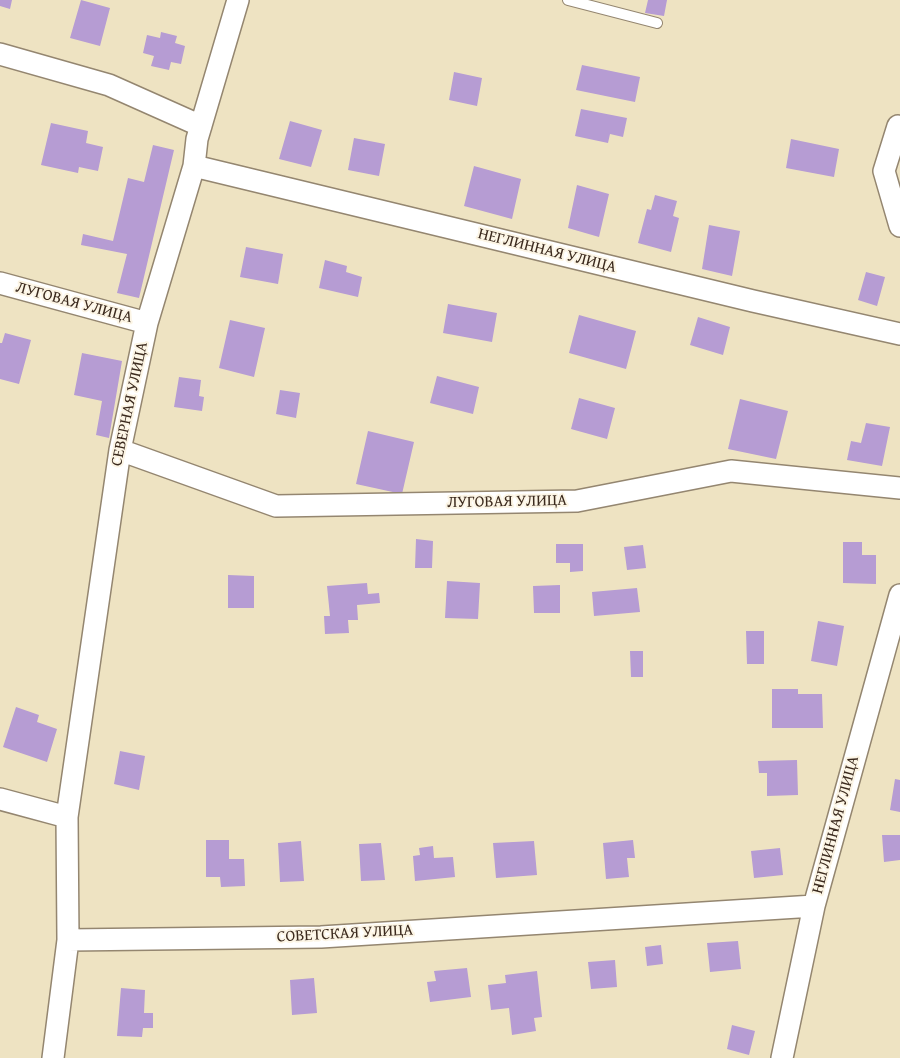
<!DOCTYPE html>
<html>
<head>
<meta charset="utf-8">
<style>
	body { margin:0 }
	canvas { display:block; background:#eee3c2 }
</style>
</head>
<body>
<canvas width="900" height="1058"></canvas>
<script>
const ctx = document.querySelector('canvas').getContext('2d');
ctx.lineJoin = 'round';
function fillPath(path, color) { ctx.fillStyle = color; ctx.fill(path, 'evenodd'); }
function stroke(path, color, width, dash) { ctx.strokeStyle = color; ctx.lineWidth = width; ctx.lineCap = dash ? 'butt' : 'round'; ctx.setLineDash(dash || []); ctx.stroke(path); }
function write(font, color, halo, rows, align = 'center') {
  ctx.font = font + ' "Gentium Book Plus",serif'; ctx.lineWidth = 4; ctx.setLineDash([]); ctx.textBaseline = 'middle'; ctx.strokeStyle = halo; ctx.fillStyle = color; for (const [text, x, y, turn = 0] of rows) {
    ctx.save(); ctx.translate(x, y); ctx.rotate((+turn || 0) * Math.PI / 180); ctx.textAlign = isNaN(turn) ? turn : align; if (halo) ctx.strokeText(text, 0, 0); ctx.fillText(text, 0, 0); ctx.restore();
  }
}
const building = new Path2D(`
	M0 0H12L10 9 0 6Z
	M81 0 110 8 100 46 70 38Z
	M648 0H667L664 16 645 13Z
	M161 32 177 36 175 43 185 46 181 64 171 62 169 70 151 66 154 56 143 53 147 35 160 38Z
	M582 65 640 77 635 102 576 90Z
	M454 72 482 78 477 106 449 100Z
	M581 109 627 118 623 137 610 134 608 143 575 136Z
	M290 121 322 130 311 167 279 159Z
	M51 123 88 131 86 143 103 147 98 171 79 167 78 173 41 165Z
	M354 138 385 144 379 176 348 170Z
	M791 139 839 149 834 177 786 168Z
	M153 145 174 150 139 298 117 293 127 254 81 245 83 234 113 241 128 178 144 182Z
	M474 166 521 179 512 219 464 206Z
	M577 185 609 194 599 237 568 228Z
	M655 195 677 201 673 216 679 218 671 252 638 243 647 209 651 210Z
	M709 225 740 231 732 276 702 269Z
	M246 247 283 254 278 284 240 277Z
	M325 260 347 266 346 272 362 277 358 297 319 288Z
	M866 272 885 277 877 306 858 300Z
	M448 304 497 313 492 342 443 333Z
	M579 315 636 331 626 369 569 353Z
	M698 317 730 327 723 355 690 345Z
	M230 320 265 328 254 377 219 368Z
	M5 333 31 340 19 384 0 379V343H2Z
	M82 353 122 361 109 438 96 435 102 401 74 395Z
	M437 376 479 387 473 414 430 403Z
	M179 377 201 380 199 396 204 397 202 411 174 407Z
	M280 390 300 393 296 418 276 414Z
	M579 398 615 408 607 439 571 429Z
	M740 399 788 411 776 459 728 449Z
	M866 423 890 427 882 466 847 460 851 441 861 443Z
	M368 431 414 442 402 494 356 484Z
	M416 539 433 541 432 568H415Z
	M843 542H862V555H876V584L843 583Z
	M556 544H583V571L570 572V563H556Z
	M643 545 646 568 627 570 624 547Z
	M228 575 254 576V608H228Z
	M447 581 480 583 478 619 445 618Z
	M367 583 368 594 379 593 380 603 357 605 358 620H348L349 633 325 634 324 616H330L327 586Z
	M560 585V613H534L533 586Z
	M637 588 640 612 594 616 592 592Z
	M818 621 844 626 837 666 811 661Z
	M746 631H764V664H747Z
	M630 651H643V677H631Z
	M772 689H798V694H822L823 728H772Z
	M16 707 39 715 37 722 57 729 47 762 3 747Z
	M120 751 145 756 139 790 114 784Z
	M797 760 798 795 767 796V773H759L758 761Z
	M895 779 900 780V812L890 810Z
	M882 835H900V860L884 862Z
	M206 840H229V859H244L245 886 221 887 220 877H206Z
	M633 840 635 858H627L629 877 606 879 603 843Z
	M301 841 304 881 280 882 278 843Z
	M534 841 537 875 496 878 493 843Z
	M381 843 385 880 361 881 359 844Z
	M433 846 434 858 453 857 455 877 415 881 413 856 420 855 419 848Z
	M780 848 783 875 754 878 751 851Z
	M738 941 741 969 710 972 707 943Z
	M661 945 663 964 647 966 645 947Z
	M615 960 617 987 591 989 588 962Z
	M467 968 471 997 430 1002 427 982 436 981 434 971Z
	M537 971 542 1017 534 1018 536 1031 512 1035 509 1008 491 1010 488 985 506 983 505 975Z
	M314 978 317 1013 292 1015 290 980Z
	M121 988 145 990 144 1013H153V1028H143L142 1037 117 1036Z
	M732 1025 755 1031 749 1055 727 1049Z`);
const service = new Path2D(`
	M568 0 657 23`);
const minor = new Path2D(`
	M0 54 109 85 201 126
	M898 126 884 171 900 226
	M194 166 753 301 900 334
	M0 283 147 323
	M120 450 276 506 577 501 731 471 900 488
	M0 799 67 817 68 940 321 937 814 906
	M67 817 120 450 147 323 194 166 197 139 238 0
	M53 1058 68 940
	M782 1058 814 906 900 595`);
const streetNames = [
	["НЕГЛИННАЯ УЛИЦА",547,251,14],
	["ЛУГОВАЯ УЛИЦА",74,303,15],
	["СЕВЕРНАЯ УЛИЦА",130,404,-78],
	["ЛУГОВАЯ УЛИЦА",507,502,-1],
	["НЕГЛИННАЯ УЛИЦА",836,825,-75],
	["СОВЕТСКАЯ УЛИЦА",345,934,-3]
];
fillPath(building, '#b69cd3');
stroke(service, '#948670', 12);
stroke(minor, '#948670', 24);
stroke(service, '#fff', 10);
stroke(minor, '#fff', 21);
write('16px', '#3b2a1e', '#fcf5e5', streetNames);
</script>
</body>
</html>
